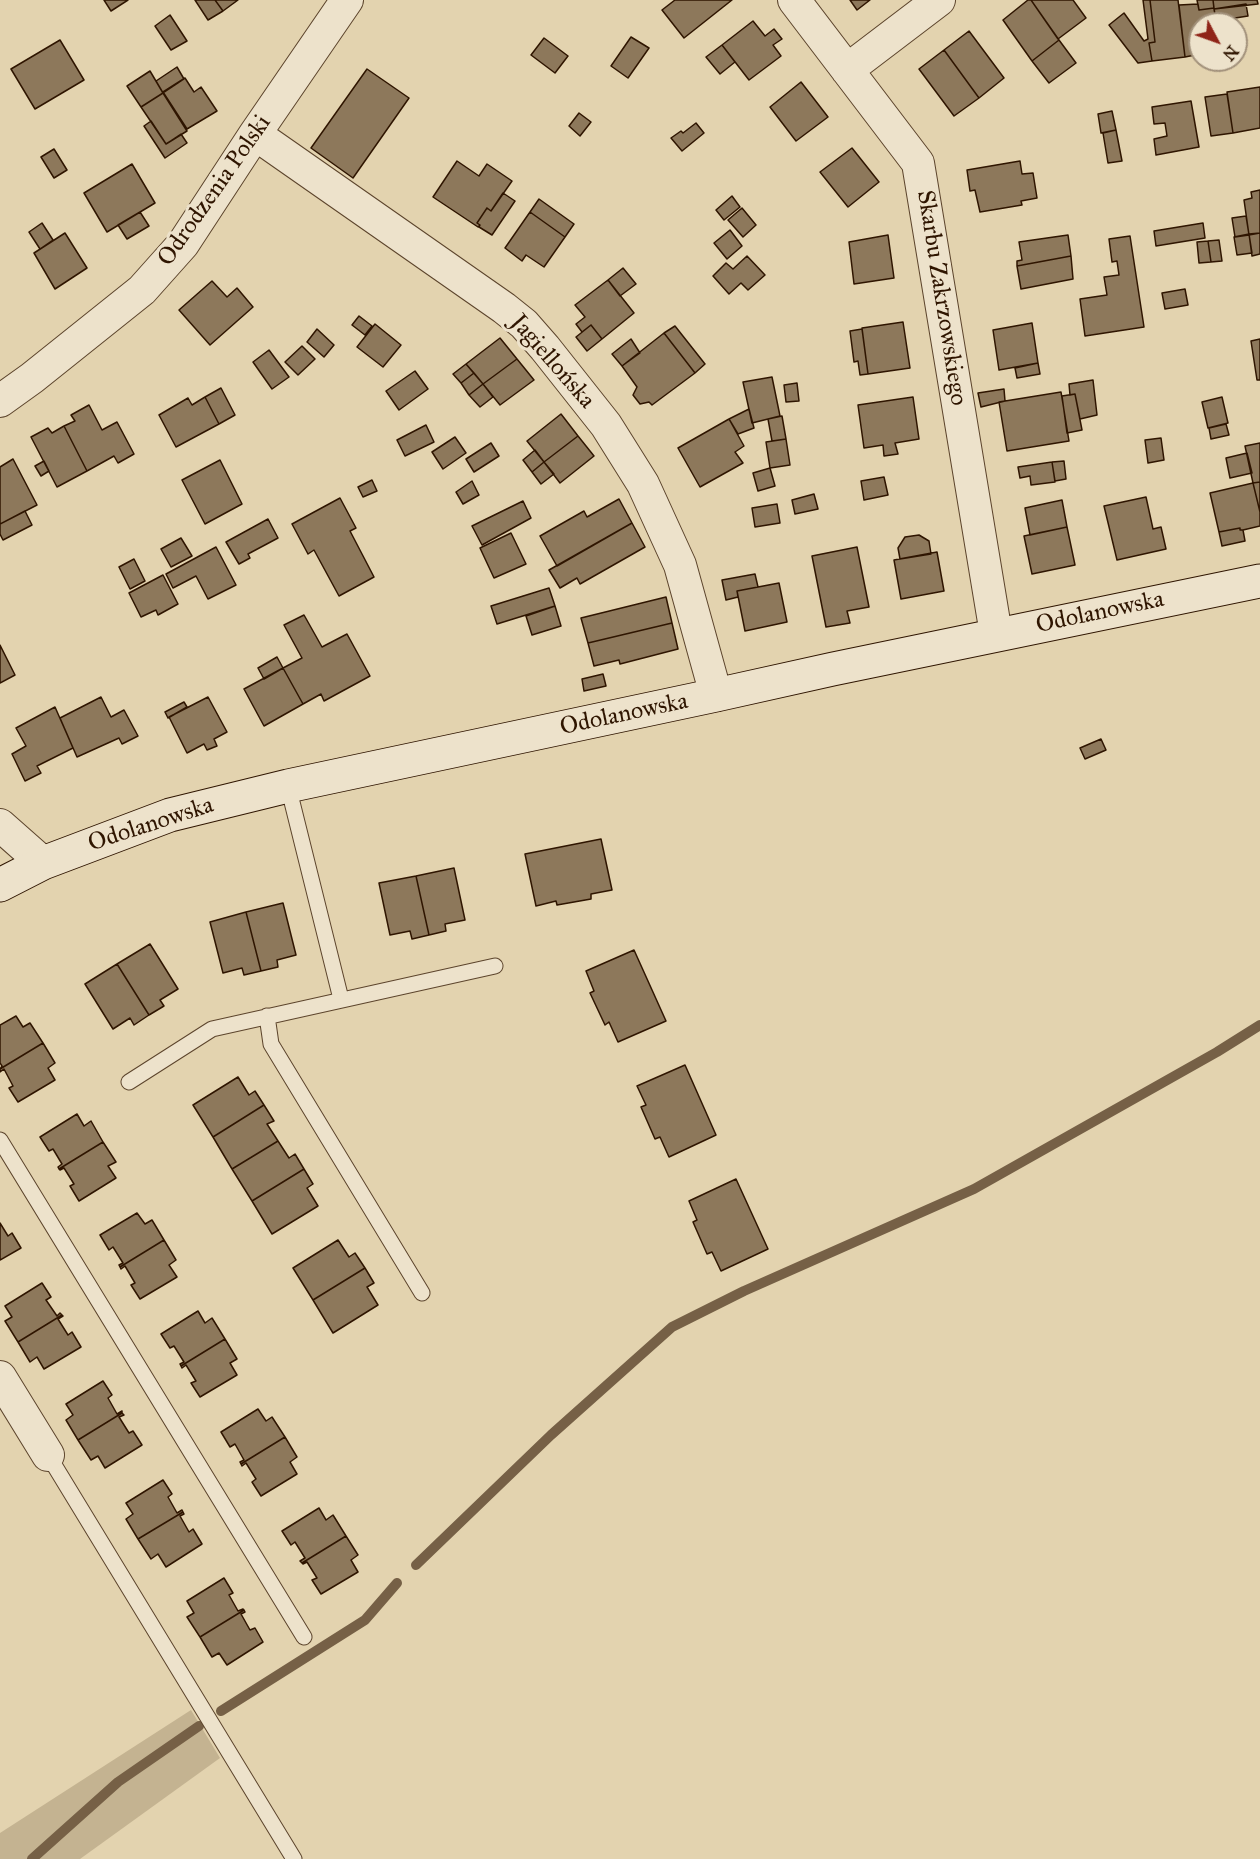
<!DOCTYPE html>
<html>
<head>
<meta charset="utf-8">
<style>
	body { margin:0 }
	#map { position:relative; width:1260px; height:1859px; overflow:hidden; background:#e3d3af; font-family:"IM FELL Great Primer",serif }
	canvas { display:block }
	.north { position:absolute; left:1188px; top:12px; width:60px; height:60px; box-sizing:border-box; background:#ede2cb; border:2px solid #a1907a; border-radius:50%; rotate:131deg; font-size:16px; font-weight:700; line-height:24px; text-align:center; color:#2f1500 }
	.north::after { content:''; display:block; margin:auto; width:21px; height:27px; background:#8f2418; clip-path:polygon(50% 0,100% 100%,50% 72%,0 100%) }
</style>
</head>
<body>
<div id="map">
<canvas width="1260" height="1859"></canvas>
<div class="north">N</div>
</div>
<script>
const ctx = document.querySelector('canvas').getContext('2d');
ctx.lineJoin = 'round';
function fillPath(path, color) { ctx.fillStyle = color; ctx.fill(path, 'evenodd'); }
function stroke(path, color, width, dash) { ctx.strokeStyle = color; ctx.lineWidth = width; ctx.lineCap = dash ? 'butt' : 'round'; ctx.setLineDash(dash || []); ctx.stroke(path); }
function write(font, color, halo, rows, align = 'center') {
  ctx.font = font + ' "IM FELL Great Primer",serif'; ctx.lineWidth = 6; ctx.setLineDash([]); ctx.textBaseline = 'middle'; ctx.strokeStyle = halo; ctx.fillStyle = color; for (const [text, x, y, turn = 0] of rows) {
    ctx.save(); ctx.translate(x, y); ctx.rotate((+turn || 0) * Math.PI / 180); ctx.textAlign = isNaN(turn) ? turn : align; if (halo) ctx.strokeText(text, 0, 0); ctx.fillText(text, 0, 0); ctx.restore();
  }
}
const green = new Path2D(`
	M191 1710 220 1758 80 1859H0V1833Z`);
const stream = new Path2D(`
	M416 1565 551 1435 672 1327 744 1291 974 1189 1217 1052 1260 1025
	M221 1711 365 1620 397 1583
	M32 1859 118 1782 199 1726`);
const building = new Path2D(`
	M104 0H128L111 11Z
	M195 0H215L223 11 208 20Z
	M215 0H238L223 11Z
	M675 0H732L684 38 662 10Z
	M850 0H870L857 10Z
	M1028 0H1031L1059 40 1032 61 1003 20Z
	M1031 0H1073L1086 18 1058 39Z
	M1143 0H1150L1155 42 1149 43 1152 61 1138 63 1109 25 1124 13 1144 41 1148 39Z
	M1150 0H1178L1185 57 1152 61 1149 43 1155 42Z
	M1197 0H1213L1214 8 1199 10Z
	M1213 0H1257L1258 4 1214 9Z
	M1198 4 1199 10 1214 8 1216 21 1208 24H1200V54L1185 57 1179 5Z
	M1246 4 1248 16 1216 21 1214 9Z
	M170 15 187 41 171 50 155 26Z
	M753 21 765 36 774 29 782 39 773 45 781 56 749 80 722 45Z
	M969 31 1004 78 979 98 944 50Z
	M631 37 649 48 628 78 611 66Z
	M544 38 568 56 555 73 531 55Z
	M60 40 84 80 35 109 11 69Z
	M1059 40 1076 63 1049 83 1032 61Z
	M722 45 735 62 720 74 706 57Z
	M944 50 979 98 954 116 919 69Z
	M177 67 184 79 163 93 156 81Z
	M367 69 409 98 353 178 311 148Z
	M150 71 163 93 141 107 127 86Z
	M185 78 194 92 201 87 217 111 187 129 163 92Z
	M801 82 828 117 796 141 770 107Z
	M1260 87V128L1233 133 1227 92Z
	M163 93 187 131 166 144 141 107Z
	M1227 94 1233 133 1211 136 1205 97Z
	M1191 101 1199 147 1156 155 1154 139 1167 136 1165 123 1154 124 1152 107Z
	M1112 111 1116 130 1101 133 1098 114Z
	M579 113 591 122 580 136 569 126Z
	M151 121 166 144 181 134 187 143 165 158 144 126Z
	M696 123 704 133 682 151 671 138 681 131 683 133Z
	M1116 130 1122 161 1108 163 1103 133Z
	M852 148 879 182 848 207 820 172Z
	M54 149 67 170 54 178 41 157Z
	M457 161 479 176 487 164 512 181 491 211 487 208 477 223 480 225 478 227 433 197Z
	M1020 161 1022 174 1033 173 1037 198 1021 201 1022 205 980 212 975 190 970 191 967 170Z
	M132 164 155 203 107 232 84 193Z
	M1260 190V233L1249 235 1244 200 1252 198 1251 192Z
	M503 193 515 201 492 235 479 227 480 225 477 223 487 208 491 211Z
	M732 196 740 207 724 220 716 210Z
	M539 199 574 224 565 237 530 212Z
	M742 208 756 225 743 237 728 220Z
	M140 212 149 226 127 239 118 225Z
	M530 212 565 237 544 267 526 255 522 261 505 248Z
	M1246 216 1249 235 1235 237 1232 218Z
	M42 223 53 240 40 249 29 232Z
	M1203 223 1205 238 1156 246 1154 231Z
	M730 230 742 246 727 259 714 243Z
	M65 233 87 268 55 289 34 253Z
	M1260 233V254L1252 256 1249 234Z
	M1249 234 1252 253 1237 255 1234 237Z
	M888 235 894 278 854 284 849 242Z
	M1068 235 1071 256 1017 266V261L1022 260 1019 242Z
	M1130 236 1144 327 1085 336 1080 299 1107 295 1104 277 1119 275 1117 261 1112 262 1109 239Z
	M1219 240 1222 261 1211 262 1208 241Z
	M1208 241 1211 262 1199 263 1197 242Z
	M747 256 765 275 748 290 741 283 729 294 713 276 726 263 733 269Z
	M1071 256 1073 279 1021 289 1017 266Z
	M623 268 636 284 620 296 608 280Z
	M608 280 634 313 602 339 591 325 582 332 576 324 585 317 575 305Z
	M212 281 227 297 237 288 253 307 210 345 179 310Z
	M1185 289 1188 305 1165 309 1162 293Z
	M359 316 372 326 365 335 352 325Z
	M903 322 910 368 868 374 862 328Z
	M1032 323 1038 363 999 370 993 330Z
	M375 324 401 345 383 367 357 347Z
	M591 325 602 339 587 351 576 337Z
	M675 326 705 364 695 373 664 333Z
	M317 329 334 345 324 357 307 342Z
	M862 329 868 374 860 375 858 361 854 362 850 331Z
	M664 333 695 373 652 405 649 402 640 404 633 395 637 387 622 366Z
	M500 338 517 359 483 384 466 364Z
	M631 339 640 353 622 366 612 354Z
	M1260 339V380H1257L1251 341Z
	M302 346 315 359 298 375 285 362Z
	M269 350 289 377 272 389 253 362Z
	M517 359 534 380 500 405 483 384Z
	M1038 363 1040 374 1017 378 1015 368Z
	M466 364 474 373 461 383 453 374Z
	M415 371 428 389 399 410 386 391Z
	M474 373 483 384 469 395 461 383Z
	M772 377 780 416 752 423 743 382Z
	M1093 380 1097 415 1080 419 1075 394 1070 395 1069 384Z
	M797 383 799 401 786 402 784 385Z
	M483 384 493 397 480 407 469 395Z
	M221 388 235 415 219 424 205 397Z
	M1004 389 1005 401 981 407 978 393Z
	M1061 392 1069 441 1007 451 999 402Z
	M1075 394 1082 430 1067 433 1062 396Z
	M205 397 219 424 176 447 159 415 188 398 192 405Z
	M913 397 919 439 895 443 898 454 884 456 883 445 864 448 858 405Z
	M1222 397 1228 423 1208 428 1202 402Z
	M89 405 102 430 117 422 134 454 118 463 114 456 87 471 64 426 75 421 71 415Z
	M749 409 754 428 738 434 729 419Z
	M561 414 578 436 544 462 527 441Z
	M782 416 786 439 772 441 768 419Z
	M729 419 744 446 735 452 743 463 700 487 678 448Z
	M1226 424 1229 435 1211 439 1209 428Z
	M426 425 434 442 405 456 397 440Z
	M64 426 87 471 57 487 31 437 48 428 52 433Z
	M578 436 594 456 560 483 544 462Z
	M455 437 466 453 443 469 432 452Z
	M1161 438 1164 460 1148 463 1145 440Z
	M786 439 790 465 770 468 766 442Z
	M491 443 499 456 474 472 466 459Z
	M1260 443V482L1253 483 1245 446Z
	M535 450 544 462 532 472 523 460Z
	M1247 453 1252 473 1230 478 1226 458Z
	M13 459 37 505 0 524V467Z
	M220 460 242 504 205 524 182 480Z
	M44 461 49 471 41 476 35 466Z
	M1064 461 1066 479 1055 481 1052 462Z
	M544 462 554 474 541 484 532 472Z
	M1052 462 1055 482 1031 485 1030 476 1020 478 1018 467Z
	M770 468 775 486 758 491 753 473Z
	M884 477 888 495 864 500 861 481Z
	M372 480 377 491 363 497 358 487Z
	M472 481 479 495 463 504 456 492Z
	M1260 482V512L1253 483Z
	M1253 483 1260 512V526L1243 530H1240V528L1219 532 1210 493Z
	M814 494 818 509 795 514 792 500Z
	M1146 497 1153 529 1161 527 1166 549 1117 560 1104 506Z
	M340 498 356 528 350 531 374 577 339 596 314 550 308 554 292 524Z
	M619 499 632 523 557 566 540 536 584 511 587 517Z
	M1062 500 1067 527 1030 535 1025 508Z
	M523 501 531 518 482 545 472 526Z
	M777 504 780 523 755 527 752 508Z
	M25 511 32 525 3 540 0 534V524Z
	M268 519 278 538 248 554 250 558 239 564 226 542Z
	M632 523 645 547 580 584 577 578 560 588 549 570Z
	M1067 527 1075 565 1032 574 1024 536Z
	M1240 528V530H1243L1245 541 1222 546 1219 532Z
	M511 533 526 564 494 578 480 548Z
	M919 535 929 541 931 554 900 559 898 548 905 537Z
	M181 538 192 556 171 567 161 549Z
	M216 547 236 585 208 599 196 576 173 588 166 574Z
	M857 547 869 607 847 611 850 623 826 627 812 556Z
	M937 552 944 591 901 599 894 560Z
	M134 559 145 581 130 589 119 567Z
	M755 574 758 587 737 591 738 597 726 600 722 580Z
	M163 575 178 604 158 615 156 610 141 617 129 593Z
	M779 583 787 622 745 631 737 591Z
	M549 588 555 606 497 624 491 606Z
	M666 597 672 623 588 643 581 618Z
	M555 606 561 626 532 635 526 616Z
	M304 615 322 647 347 634 370 676 324 701 321 694 303 704 283 668 302 658 284 625Z
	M672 623 678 649 620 664 619 660 594 666 588 643Z
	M0 645 15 675 0 683Z
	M277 657 283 668 264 679 258 668Z
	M283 668 303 704 264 726 244 689Z
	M603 674 606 686 584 691 582 679Z
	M101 697 111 717 124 710 138 736 122 744 119 738 77 757 60 718Z
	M208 697 227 732 214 739 217 746 207 750 204 744 187 753 169 717Z
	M184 702 187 707 168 718 165 712Z
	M55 707 73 748 37 766 41 773 25 781 12 754 26 746 16 728Z
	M1101 739 1106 750 1085 759 1080 748Z
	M601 839 612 890 591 894V899L557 905 556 901 536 906 525 854Z
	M454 868 465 920 445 924 446 931 429 935 416 876Z
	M416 876 429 935 412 939 410 931 390 935 379 883Z
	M283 903 296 955 277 960 278 967 261 971 246 912Z
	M246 912 261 971 244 975 242 968 223 973 210 922Z
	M150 944 178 989 160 1000 164 1006 149 1015 117 964Z
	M634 950 666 1021 618 1042 609 1022 605 1025 590 993 594 991 586 971Z
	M117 964 149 1015 134 1025 130 1018 113 1029 85 984Z
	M16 1016 23 1027 30 1023 43 1043 0 1069 2 1066 0 1063V1025Z
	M43 1043 55 1063 48 1068 55 1080 18 1102 9 1088 13 1086 4 1069 0 1072V1069Z
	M685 1065 716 1135 669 1157 660 1137 655 1139 641 1107 646 1105 637 1086Z
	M238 1077 249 1095 255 1091 264 1105 213 1137 193 1105Z
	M264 1105 274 1121 267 1124 278 1141 232 1169 213 1137Z
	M77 1114 84 1126 91 1121 103 1142 59 1169 58 1167 62 1164 53 1149 49 1151 40 1137Z
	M278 1141 289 1158 295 1154 304 1169 252 1201 232 1169Z
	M103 1142 116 1162 108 1166 116 1178 79 1201 70 1186 74 1184 64 1168 60 1170 59 1169Z
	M304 1169 313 1184 307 1188 318 1206 272 1234 252 1201Z
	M736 1179 768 1249 721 1271 712 1252 707 1254 693 1222 697 1220 689 1201Z
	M137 1213 145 1224 152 1220 164 1240 120 1267 119 1265 123 1263 113 1247 109 1250 100 1235Z
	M0 1223 8 1236 12 1233 21 1248 0 1260Z
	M164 1240 176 1260 169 1265 177 1277 140 1299 131 1285 135 1283 125 1266 121 1269 120 1267Z
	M338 1240 349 1257 355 1253 365 1268 313 1300 293 1268Z
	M365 1268 374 1283 367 1287 378 1305 333 1333 313 1300Z
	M42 1283 51 1297 46 1300 57 1316 60 1313 62 1315 18 1342 5 1321 12 1317 5 1306Z
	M198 1311 205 1323 212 1318 225 1339 181 1366 180 1364 184 1362 174 1346 170 1348 161 1334Z
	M62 1315 63 1316 58 1319 68 1335 72 1332 81 1347 44 1369 37 1357 30 1362 18 1342Z
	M225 1339 237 1359 230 1363 237 1375 200 1397 191 1383 196 1381 186 1365 182 1368 181 1366Z
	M103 1381 112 1395 108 1398 117 1414 122 1411V1413L78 1440 66 1420 73 1415 66 1404Z
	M258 1409 266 1421 272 1417 285 1437 241 1464 240 1462 244 1460 235 1444 230 1447 221 1432Z
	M122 1413 124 1415 119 1417 129 1433 133 1431 142 1445 105 1468 98 1456 91 1460 78 1440Z
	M285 1437 297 1457 290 1462 297 1474 261 1496 252 1482 256 1479 246 1463 242 1466 241 1464Z
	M163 1480 172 1494 168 1497 177 1513 182 1510 183 1512 138 1539 126 1519 133 1514 126 1503Z
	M319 1508 326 1520 333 1515 346 1536 302 1563 300 1561 305 1558 295 1542 291 1545 282 1531Z
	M183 1512 184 1514 180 1516 189 1532 193 1529 202 1544 166 1567 158 1554 151 1559 138 1539Z
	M346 1536 358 1555 351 1560 358 1572 321 1594 312 1580 317 1578 307 1562 303 1564 302 1563Z
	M224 1578 233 1593 229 1595 238 1611 243 1609 244 1610 200 1637 187 1617 194 1613 187 1601Z
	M244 1610 245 1612 241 1614 250 1630 255 1628 263 1642 227 1665 219 1653 212 1657 200 1637Z`);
const lane = new Path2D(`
	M288 786 341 999
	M267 1016 271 1044 422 1293
	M129 1082 212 1029 495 966
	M0 1140 304 1637
	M48 1455 294 1859`);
const street = new Path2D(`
	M794 0 918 163 996 634
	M847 70 939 0
	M255 134 504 308 524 324 545 348 606 425 643 484 680 565 716 695
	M0 401 32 378 142 290 183 244 255 134 347 0
	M0 825 43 863
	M0 1377 48 1455`);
const secondary = new Path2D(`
	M0 885 43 863 170 815 288 786 716 695 833 669 1260 581`);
const streetNames = [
	["Odrodzenia Polski",215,191,-55],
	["Skarbu Zakrzowskiego",941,298,81],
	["Jagiellońska",552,362,49],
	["Odolanowska",1100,613,-12],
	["Odolanowska",624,715,-12],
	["Odolanowska",151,825,-18]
];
fillPath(green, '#c4b391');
stroke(stream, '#766046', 10);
fillPath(building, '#8d785b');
stroke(building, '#2f1500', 1.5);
stroke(lane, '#5c442c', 17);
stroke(street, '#5c442c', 34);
stroke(secondary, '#2f1500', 35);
stroke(lane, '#ede2cb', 15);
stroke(street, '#ede2cb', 32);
stroke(secondary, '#ede2cb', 33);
write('24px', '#2f1500', '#ede2cb', streetNames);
</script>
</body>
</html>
